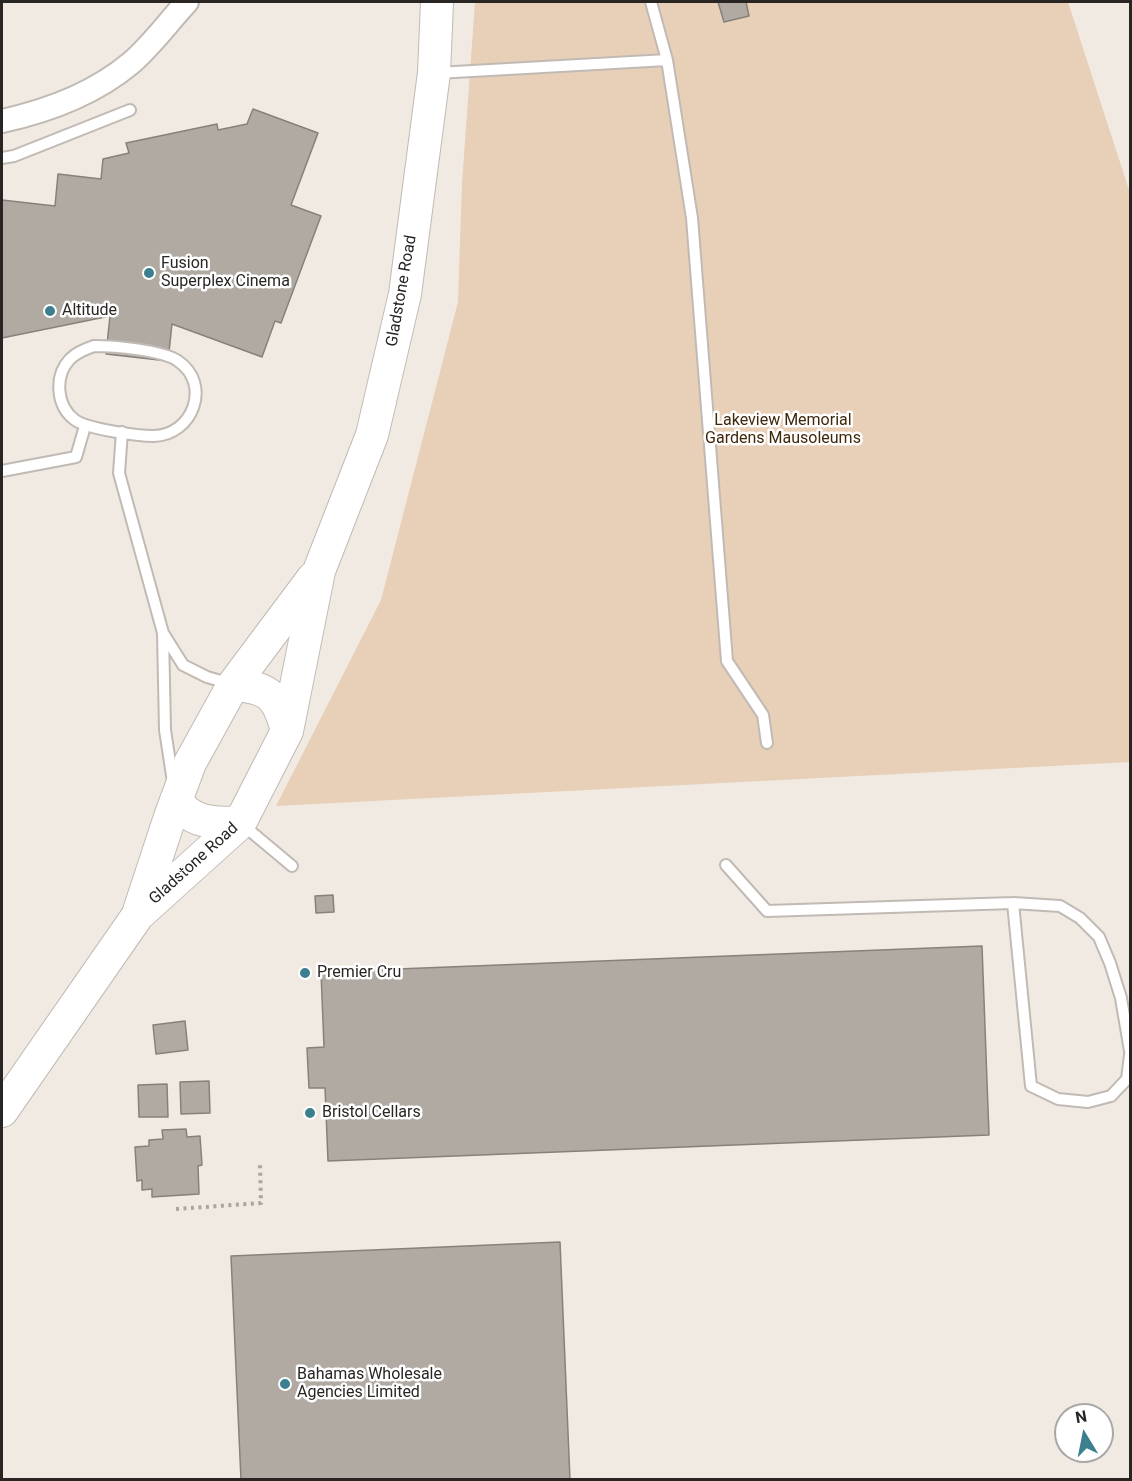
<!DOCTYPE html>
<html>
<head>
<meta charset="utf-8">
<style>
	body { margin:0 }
	#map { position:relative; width:1132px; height:1481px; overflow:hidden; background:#f1eae3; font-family:Roboto,sans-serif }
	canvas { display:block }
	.frame { position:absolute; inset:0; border:3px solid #282523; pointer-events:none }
	.north { position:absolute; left:1054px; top:1403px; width:60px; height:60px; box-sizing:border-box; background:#fff; border:2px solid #a9a8a7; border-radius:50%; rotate:350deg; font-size:16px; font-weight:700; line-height:24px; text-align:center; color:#282523 }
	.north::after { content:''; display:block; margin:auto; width:21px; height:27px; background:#3c7f8f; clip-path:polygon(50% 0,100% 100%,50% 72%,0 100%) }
</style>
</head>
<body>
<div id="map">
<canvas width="1132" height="1481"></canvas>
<div class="frame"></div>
<div class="north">N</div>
</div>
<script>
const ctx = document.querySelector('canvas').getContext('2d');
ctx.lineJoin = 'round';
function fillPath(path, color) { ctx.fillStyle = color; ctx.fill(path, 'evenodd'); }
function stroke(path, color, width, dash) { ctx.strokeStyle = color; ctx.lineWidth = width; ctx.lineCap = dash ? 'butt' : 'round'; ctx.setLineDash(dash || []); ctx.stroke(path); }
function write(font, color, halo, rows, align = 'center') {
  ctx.font = font + ' Roboto,sans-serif'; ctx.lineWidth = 5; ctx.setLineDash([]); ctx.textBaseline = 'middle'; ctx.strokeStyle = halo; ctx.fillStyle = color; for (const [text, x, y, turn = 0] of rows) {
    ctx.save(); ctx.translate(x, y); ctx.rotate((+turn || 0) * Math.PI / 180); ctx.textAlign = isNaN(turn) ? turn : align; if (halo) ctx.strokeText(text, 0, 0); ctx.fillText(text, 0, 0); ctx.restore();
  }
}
const green = new Path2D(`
	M475 2H1068L1130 193V762L276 806 381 600 458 302 462 183Z`);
const building = new Path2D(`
	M718 2H746L749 16 724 22Z
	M253 109 318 133 291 205 321 216 281 323 275 321 262 357 172 324 168 361 106 354 110 316 2 338V200L55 206 58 174 101 179 103 159 129 153 126 143 217 124 218 130 247 124Z
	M333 895 334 912 316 913 315 896Z
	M982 946 989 1135 328 1161 325 1088H309L307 1048 324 1047 321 972Z
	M185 1021 188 1050 156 1054 153 1025Z
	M209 1081 210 1113 181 1114 180 1082Z
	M167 1084 168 1117H139L138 1085Z
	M186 1129 187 1137 200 1136 202 1165 198 1166 199 1194 152 1197V1189L142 1190V1180L137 1181 135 1147 149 1146V1140L163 1139 162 1130Z
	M560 1242 570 1480H241L231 1256Z`);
const path = new Path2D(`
	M176 1209 261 1203 260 1164`);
const lane = new Path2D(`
	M651 2 667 60 692 218 727 661 763 715 767 743
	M437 73 667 60
	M2 158 14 156 130 110
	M94 346C113 346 163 350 178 361 212 384 193 435 154 436 138 436 87 429 75 420 56 406 54 376 70 359 77 352 85 349 94 346Z
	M122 432 119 473 163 633 165 730 173 782
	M2 471 76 457 85 426
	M163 633 183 665 207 677 231 684
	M243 825 292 866
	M726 865 767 911 1013 903 1060 906 1080 918 1099 937 1110 963 1121 998 1130 1051
	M1013 903 1031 1086 1058 1099 1088 1102 1111 1096 1127 1079 1130 1055`);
const street = new Path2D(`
	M2 121C48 111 94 94 131 63 152 45 169 21 187 2`);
const secondary = new Path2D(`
	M233 685C269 687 278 696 287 731
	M176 800C191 824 215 823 240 823
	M138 914 170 817 190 763 233 685 313 578
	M2 1111 138 915 240 823 287 731 319 571 372 435 405 294 434 73 437 2`);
const markers = [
	[149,273,6,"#3c7f8f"],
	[50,311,6,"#3c7f8f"],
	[305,973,6,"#3c7f8f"],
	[310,1113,6,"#3c7f8f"],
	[285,1384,6,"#3c7f8f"]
];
const poiNames = [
	["Fusion",161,264],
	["Superplex Cinema",161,282],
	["Altitude",62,311],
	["Premier Cru",317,973],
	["Bristol Cellars",322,1113],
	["Bahamas Wholesale",297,1375],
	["Agencies Limited",297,1393]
];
const streetNames = [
	["Gladstone Road",402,291,-80],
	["Gladstone Road",194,864,-42]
];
const parkNames = [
	["Lakeview Memorial",783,421],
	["Gardens Mausoleums",783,439]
];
fillPath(green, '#e8cfb8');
fillPath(building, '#b0aaa3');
stroke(building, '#87817b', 1.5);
stroke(lane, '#c1bab4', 14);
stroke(street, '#c1bab4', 26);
stroke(secondary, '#c1bab4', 34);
stroke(path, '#aba5a0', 4, [3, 4.5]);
stroke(lane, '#fff', 10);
stroke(street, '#fff', 22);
stroke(secondary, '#fff', 32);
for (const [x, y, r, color] of markers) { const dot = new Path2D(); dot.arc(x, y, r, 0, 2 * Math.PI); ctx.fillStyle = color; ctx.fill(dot); stroke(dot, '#fff', 2); }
write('16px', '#282523', '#fff', poiNames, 'left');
write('16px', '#282523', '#fff', streetNames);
write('16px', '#41270a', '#fff', parkNames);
</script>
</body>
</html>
